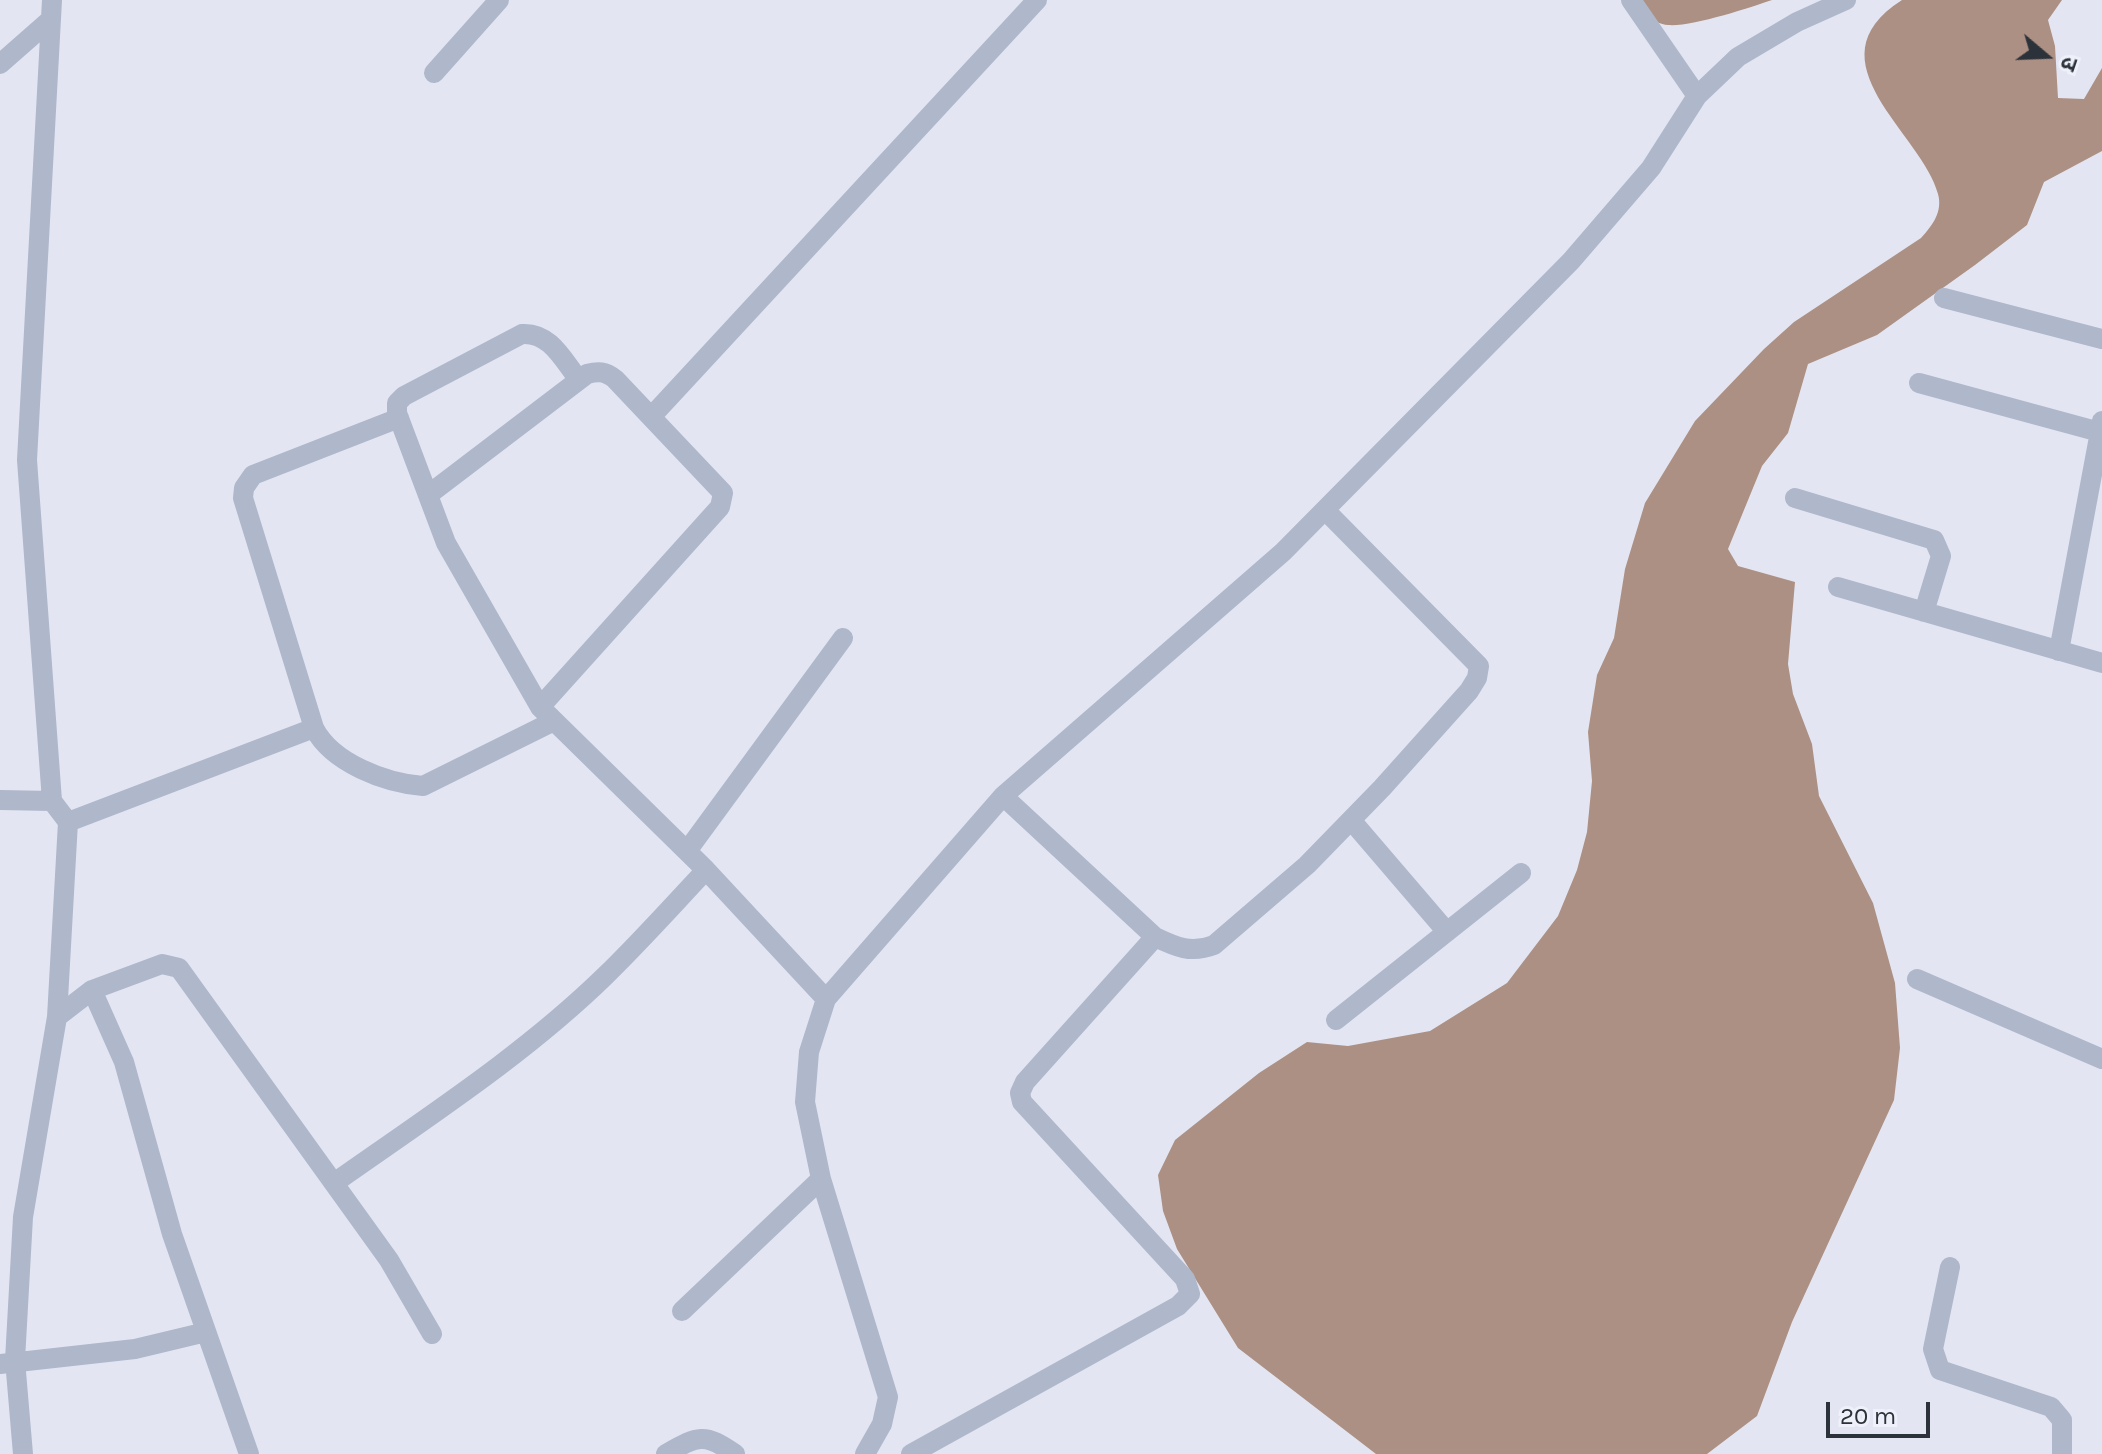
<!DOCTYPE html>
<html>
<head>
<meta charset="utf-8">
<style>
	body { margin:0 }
	#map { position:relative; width:2102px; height:1454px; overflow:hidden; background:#e3e6f2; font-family:Karla,"Noto Sans Devanagari",sans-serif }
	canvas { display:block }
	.north { position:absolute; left:2006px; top:16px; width:80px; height:80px; -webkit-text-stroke:6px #eff1fa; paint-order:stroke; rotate:109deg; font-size:22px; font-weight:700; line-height:32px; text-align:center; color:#2c3239 }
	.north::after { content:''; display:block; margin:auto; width:28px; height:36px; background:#2c3239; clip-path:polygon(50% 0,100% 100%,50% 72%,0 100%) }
	.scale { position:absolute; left:1826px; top:1402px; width:104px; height:36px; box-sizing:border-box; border:4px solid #2c3239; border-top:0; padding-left:10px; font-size:24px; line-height:28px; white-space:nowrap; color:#2c3239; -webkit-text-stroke:6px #eff1fa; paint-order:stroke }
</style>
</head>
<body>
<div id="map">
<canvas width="2102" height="1454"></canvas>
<div class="north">उ</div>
<div class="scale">20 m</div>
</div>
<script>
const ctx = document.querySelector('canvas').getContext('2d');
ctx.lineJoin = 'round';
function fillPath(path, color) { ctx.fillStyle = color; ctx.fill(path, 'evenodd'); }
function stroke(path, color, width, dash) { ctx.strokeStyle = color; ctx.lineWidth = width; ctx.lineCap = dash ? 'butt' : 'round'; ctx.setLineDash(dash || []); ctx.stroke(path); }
const water = new Path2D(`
	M1634 0H1772C1748 8 1692 27 1668 25 1653 24 1642 11 1634 0Z
	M1902 0H2062L2048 20 2055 46 2058 98 2084 99 2102 68V151L2044 182 2027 225 1975 265 1877 335 1808 364 1788 433 1762 466 1728 549 1738 566 1795 582 1788 664 1793 694 1812 744 1819 796 1873 903 1895 983 1900 1048 1894 1100 1792 1322 1757 1416 1707 1454H1376L1238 1348 1177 1249 1163 1211 1158 1175 1175 1140 1259 1073 1307 1042 1348 1046 1430 1031 1507 983 1558 916 1577 870 1587 832 1592 781 1588 732 1597 675 1614 638 1625 569 1645 503 1695 421 1764 349 1794 322 1921 238C1932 226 1943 212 1938 194 1923 134 1806 61 1902 0Z`);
const minor = new Path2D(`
	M1631 0 1697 96
	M0 64 49 21
	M434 73 499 0
	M1944 298 2102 339
	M579 380C563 360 550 332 522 334L404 396 397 403V413L446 543 540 707 706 870 826 999
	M1919 383 2100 432
	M651 417 1037 0
	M428 495 587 374C598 371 605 371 615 379L723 493 720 507 540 707
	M1795 498 1934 540 1941 556 1924 612
	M1838 587 2102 663
	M2059 651 2102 421
	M314 728C332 763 385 783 423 786L554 721
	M1003 796 1155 937C1176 947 1191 954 1214 945L1307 865 1382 788 1469 691 1477 678 1479 666 1325 510
	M0 800 52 801 68 822 57 1017 23 1217 15 1360 23 1454
	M52 801 27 460 52 0
	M1351 820 1447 932
	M68 822 314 728 243 498 244 488 253 475 399 418
	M687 851 843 638
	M1917 979 2102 1059
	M92 990 162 964 179 968 389 1260 432 1334
	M57 1017 92 990 124 1062 172 1234 249 1454
	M1336 1020 1521 873
	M334 1183C426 1118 524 1055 605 976 640 942 673 905 706 870
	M1950 1267 1933 1349 1940 1370 2051 1407 2062 1420V1454
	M682 1311 821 1179
	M0 1364 135 1349 206 1332
	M666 1454C698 1436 704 1432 735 1454
	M865 1454 882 1424 888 1397 821 1179 805 1102 809 1052 826 999 1003 796 1283 552 1571 261 1651 168 1697 96 1738 57 1797 22 1846 0
	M911 1454 1178 1306 1190 1294 1185 1279 1022 1102 1020 1093 1025 1082 1155 937`);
fillPath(water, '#ad9084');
stroke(minor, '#afb7ca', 20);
</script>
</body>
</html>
